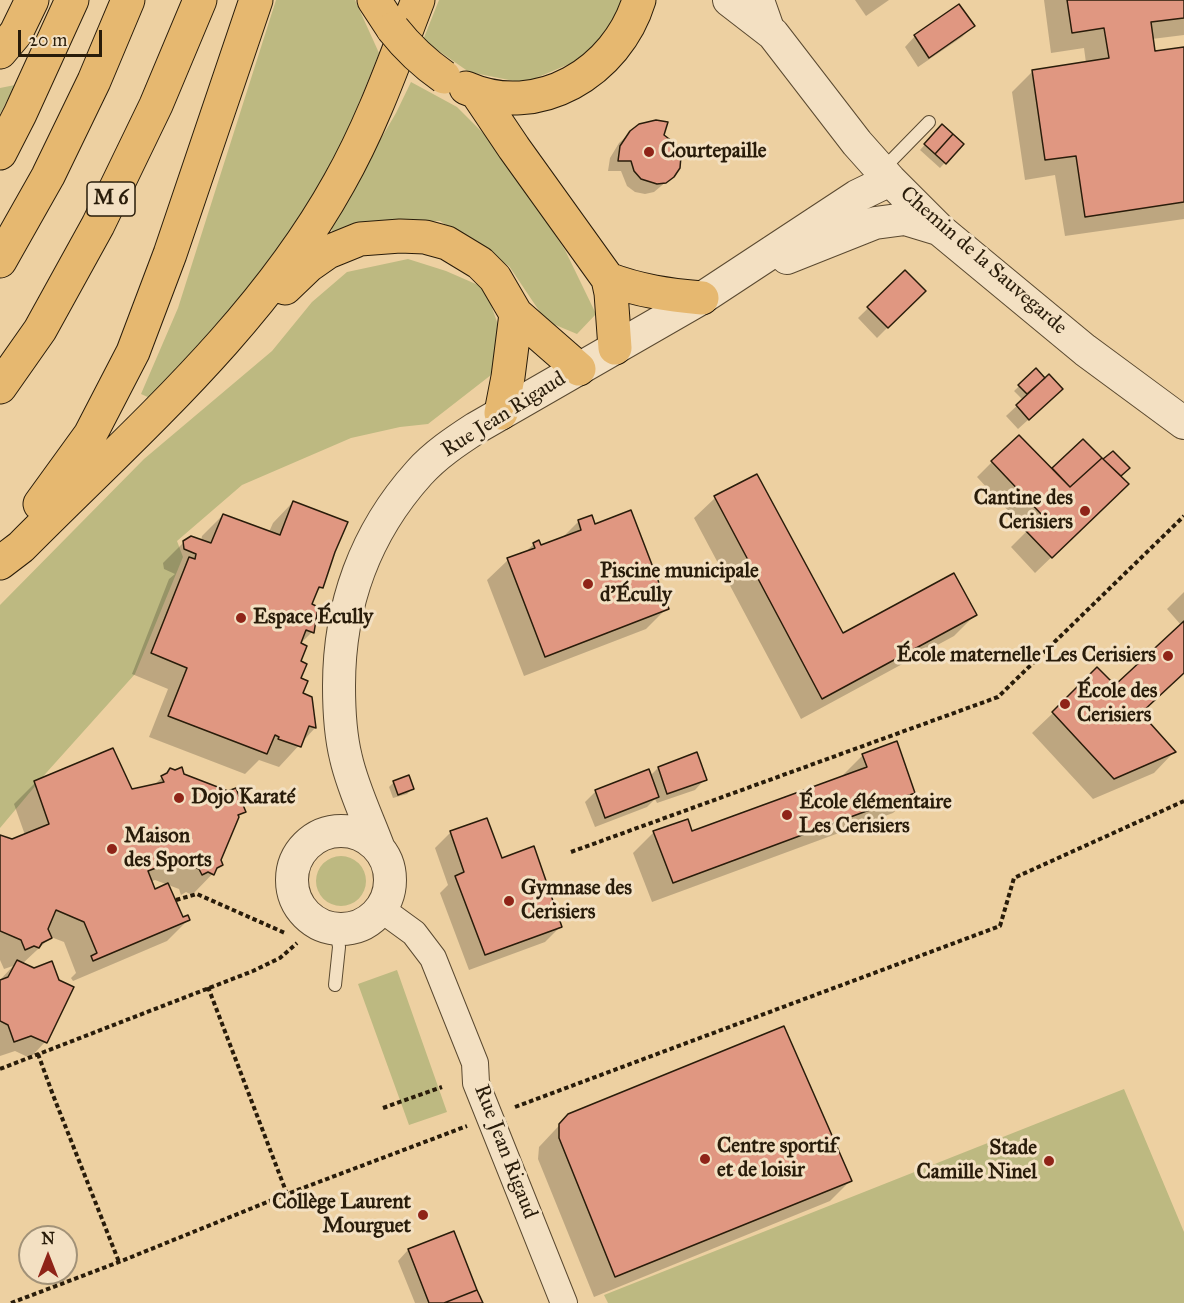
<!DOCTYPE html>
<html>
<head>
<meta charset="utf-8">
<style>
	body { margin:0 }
	#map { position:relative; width:1184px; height:1303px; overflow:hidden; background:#edd0a1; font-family:"IM FELL Great Primer",serif }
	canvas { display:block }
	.north { position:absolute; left:18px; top:1225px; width:60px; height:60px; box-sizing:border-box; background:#f3e0c2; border:2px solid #a29278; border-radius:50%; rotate:0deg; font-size:16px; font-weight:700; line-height:24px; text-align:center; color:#291c0a }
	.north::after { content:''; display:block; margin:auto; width:21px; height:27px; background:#8f2418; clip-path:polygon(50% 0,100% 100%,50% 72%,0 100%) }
	.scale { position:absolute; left:18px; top:30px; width:84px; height:27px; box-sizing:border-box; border:3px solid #291c0a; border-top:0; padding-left:8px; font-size:18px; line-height:21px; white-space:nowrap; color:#291c0a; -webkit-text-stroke:4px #f3e0c2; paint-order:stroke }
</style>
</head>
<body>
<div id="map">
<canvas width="1184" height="1303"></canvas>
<div class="north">N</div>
<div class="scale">20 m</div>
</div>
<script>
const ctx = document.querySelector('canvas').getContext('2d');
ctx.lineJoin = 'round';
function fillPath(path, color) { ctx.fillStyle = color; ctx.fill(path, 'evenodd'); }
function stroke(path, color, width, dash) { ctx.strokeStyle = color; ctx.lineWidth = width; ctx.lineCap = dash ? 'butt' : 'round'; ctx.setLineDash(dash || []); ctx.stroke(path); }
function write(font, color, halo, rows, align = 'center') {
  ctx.font = font + ' "IM FELL Great Primer",serif'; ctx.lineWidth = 6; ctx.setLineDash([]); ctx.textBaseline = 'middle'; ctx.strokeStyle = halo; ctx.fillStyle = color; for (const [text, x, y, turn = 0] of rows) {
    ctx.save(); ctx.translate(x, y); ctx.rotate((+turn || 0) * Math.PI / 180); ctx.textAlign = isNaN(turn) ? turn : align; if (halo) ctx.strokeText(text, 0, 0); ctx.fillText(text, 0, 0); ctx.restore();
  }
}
const green = new Path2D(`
	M276 0H355L379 53 337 157 239 310 152 399 141 394 178 308Z
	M439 0H627L598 52 524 83 469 72 423 40Z
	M411 82 457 107 497 147 565 250 596 314 577 334 546 321 509 266 440 221H369L333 235 331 224 396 113Z
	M15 85 0 114V88Z
	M408 259 446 271 485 288 502 336 491 375 428 424 400 427 351 438 242 485 177 541 183 557 135 674 47 772 0 828V605L144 459 272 351 312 302 347 272Z
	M316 881a25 25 0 1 1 50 0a25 25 0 1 1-50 0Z
	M397 970 447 1112 409 1125 358 984Z
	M1124 1089 1184 1232V1303H608L604 1295Z`);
const shadow = new Path2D(`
	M855 0H889L866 16Z
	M1044 0H1184V35L1152 39 1154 52 1184 48V219L1065 236 1055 175 1025 180 1012 92 1033 71 1086 63 1084 48 1051 53Z
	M973 26 962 37 918 67 905 47 915 36Z
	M942 126 962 144 940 168 920 150Z
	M631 132 662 136 673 176 654 192 645 194 635 192 627 186 621 171H608L610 158 619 143Z
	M905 272 924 291 877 338 858 318Z
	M1036 370V384L1050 400 1018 429 1006 416 1023 400 1014 391Z
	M1083 441 1104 461 1113 453 1128 468 1119 476 1111 500 1035 573 1011 547 1027 531 977 477 992 462 1051 470Z
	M757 476 842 635 975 615 954 636 801 719 694 518 715 498Z
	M293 502 322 587 315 593 311 605 312 632 300 644 299 662 301 694 311 698 315 728 279 767 259 760 245 774 149 737 168 689 132 674 169 579 175 574 164 569 163 563 184 542 201 541 202 536 223 515 269 532 273 523Z
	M579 521 594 526 667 608 646 629 524 676 487 580 508 560 524 553 534 544 540 547 561 539Z
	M1184 592V673L1139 714 1174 752 1154 773 1093 799 1032 733 1053 713 1115 687 1181 625 1167 609Z
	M863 755 914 793 893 813 652 902 633 853 654 832 691 833 843 777 842 776Z
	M658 768 705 779 695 790 657 803 655 799 647 807 595 827 585 802 596 791 650 776Z
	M170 770 241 805 244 811 236 820 219 860 221 865 192 895 186 892 181 895 179 889 155 880 150 882 154 891 182 918 188 920 167 941 73 981 71 978 76 973 64 942 51 937 22 964 72 988 45 1042 30 1058 15 1051 0 1056V980L13 966 4 969 0 960V837L12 841 25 835 14 804 35 783 131 791 153 786Z
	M394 782 412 789 407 794 393 798 389 787Z
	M451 832 501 860 561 926 545 942 469 970 440 893 448 885 435 848Z
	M569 1115 851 1180 830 1201 594 1297 538 1159 539 1147Z
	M453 1233 482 1303H415L398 1261 408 1250Z`);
const building = new Path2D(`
	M1067 0H1184V18L1151 22 1155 51 1184 47V202L1085 217 1076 156 1045 160 1032 70 1109 58 1104 28 1072 33Z
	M959 4 975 26 929 58 914 35Z
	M656 120 668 122 664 135 677 145 681 156 680 168 674 177 666 183 657 184 641 179 634 171 631 161H618L620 146 630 131 639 124Z
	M942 124 953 134 935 154 924 144Z
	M953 134 964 144 946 164 935 154Z
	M905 270 926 291 888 328 867 307Z
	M1036 368 1045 378 1027 394 1018 385Z
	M1049 374 1063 389 1029 420 1016 405Z
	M1019 435 1070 487 1102 458 1129 484 1052 558 1025 530 1042 515 991 461Z
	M1083 439 1102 458 1070 487 1052 468Z
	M1113 451 1130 468 1121 476 1103 459Z
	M757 474 843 633 954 573 977 615 822 699 714 496Z
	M293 501 348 522 335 552 323 588 319 587 312 604 318 607 314 633 306 630 301 643 307 646 301 661 307 664 301 678 308 681 303 693 312 697 316 728 309 726 301 747 278 739 279 737 275 735 267 754 168 716 187 668 151 653 189 557 195 559 196 554 184 549 183 541 191 536 211 543 223 514 280 535Z
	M631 510 669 609 545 657 507 558 535 548 533 543 539 540 541 545 581 530 578 520 592 515 595 524Z
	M1184 621V673L1141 713 1176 752 1114 779 1052 712 1097 667 1115 685Z
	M897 741 915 793 673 883 653 831 688 819 692 831 867 767 862 754Z
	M113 748 132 789 164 782 161 776 167 773 170 768 175 770 182 767 184 774 228 791 236 788 239 796 246 799 243 805 246 812 238 815 239 817 221 860 223 865 217 868 214 875 208 872 202 875 199 869 177 860 148 871 155 889 168 883 183 917 188 915 190 920 93 961 91 956 97 953 84 922 56 910 48 929 52 938 42 943 39 948 34 946 25 950 21 940 0 931V835L12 839 49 824 34 781Z
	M697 752 707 780 667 794 658 767Z
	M649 769 659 797 605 818 595 790Z
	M409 775 414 789 398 795 393 781Z
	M487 818 502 858 534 846 562 927 485 955 455 876 464 872 450 831Z
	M17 960 34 968 52 961 59 980 74 987 47 1043 31 1036 14 1042 8 1025 0 1021V980L8 977Z
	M784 1026 852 1181 615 1277 559 1138V1124L568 1114Z
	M454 1231 477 1290 444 1303H429L408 1249Z
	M477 1290 483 1303H444Z`);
const path = new Path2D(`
	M571 852 998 697 1184 516
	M176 900 197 894 285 933
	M208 987 287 1194
	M38 1054 53 1095 119 1262
	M0 1069 253 971 280 958 297 943
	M515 1107 1000 926 1014 878 1184 801
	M383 1108 442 1087
	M11 1303 119 1262 287 1194 467 1126`);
const service = new Path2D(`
	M882 170 929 122
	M335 985 339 947 336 929`);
const minor = new Path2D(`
	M761 0 773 34
	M381 909 414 933 433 958 475 1063 476 1083 564 1303`);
const tertiary = new Path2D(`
	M729 0 773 34 857 143 890 180 940 230 1085 350 1184 423
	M787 258 875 223 905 219 938 229
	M292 880a49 49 0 1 1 98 0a49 49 0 1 1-98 0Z
	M379 849C368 819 353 789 346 758 340 734 339 710 339 686 339 606 365 533 419 473 435 455 456 441 476 428L702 298 857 196 890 180`);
const primary = new Path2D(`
	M0 52 16 33 32 0`);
const trunk = new Path2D(`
	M374 0 393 29
	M466 88C538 120 617 72 639 0
	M477 93 514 148 608 279 611 293 615 348
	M0 153 20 114 72 0
	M0 261 48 176 94 81 128 0
	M608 279C639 291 669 295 702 298
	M285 288 308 266 328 252 360 239 400 236 425 237 447 243 480 263 495 278 516 314 579 369
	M0 387 40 330 98 225 156 105 200 0
	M501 413 508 377 516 314
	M40 504 90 435 133 352 170 254 256 0
	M0 563 21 547C134 433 260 325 339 183 372 125 394 62 418 0`);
const trunkBridge = new Path2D(`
	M393 29C408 48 424 63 444 77`);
const markers = [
	[649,152,6,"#8f2418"],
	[1085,511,6,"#8f2418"],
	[588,584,6,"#8f2418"],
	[241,618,6,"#8f2418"],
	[1168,656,6,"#8f2418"],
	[1065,704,6,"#8f2418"],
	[179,798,6,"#8f2418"],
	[787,815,6,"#8f2418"],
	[112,849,6,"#8f2418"],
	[509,901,6,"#8f2418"],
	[705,1159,6,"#8f2418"],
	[1049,1161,6,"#8f2418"],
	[423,1215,6,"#8f2418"]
];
const shields = [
	[111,199,48]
];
const shieldNames = [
	["M 6",111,199]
];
const poiNames = [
	["Courtepaille",661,152],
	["Cantine des",1073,499,"right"],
	["Cerisiers",1073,523,"right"],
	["Piscine municipale",600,572],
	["d'Écully",600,596],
	["Espace Écully",253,618],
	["École maternelle Les Cerisiers",1156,656,"right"],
	["École des",1077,692],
	["Cerisiers",1077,716],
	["Dojo Karaté",191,798],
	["École élémentaire",799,803],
	["Les Cerisiers",799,827],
	["Maison",124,837],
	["des Sports",124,861],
	["Gymnase des",521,889],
	["Cerisiers",521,913],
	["Centre sportif",717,1147],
	["et de loisir",717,1171],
	["Stade",1037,1149,"right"],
	["Camille Ninel",1037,1173,"right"],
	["Collège Laurent",411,1203,"right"],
	["Mourguet",411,1227,"right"]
];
const streetNames = [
	["Chemin de la Sauvegarde",983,261,41],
	["Rue Jean Rigaud",504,415,-32],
	["Rue Jean Rigaud",505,1152,69]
];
fillPath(green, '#bdb981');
fillPath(shadow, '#0003');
fillPath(building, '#e09781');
stroke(building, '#291c0a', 1.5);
stroke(service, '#5a4930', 14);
stroke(minor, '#5a4930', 28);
stroke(tertiary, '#5a4930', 34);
stroke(primary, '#291c0a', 35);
stroke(trunk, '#291c0a', 35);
stroke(path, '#291c0a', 4, [4.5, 3]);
stroke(service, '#f3e0c2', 12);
stroke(minor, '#f3e0c2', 26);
stroke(tertiary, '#f3e0c2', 32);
stroke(primary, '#e6b870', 33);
stroke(trunk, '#e6b870', 33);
stroke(trunkBridge, '#291c0a', 35, []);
stroke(trunkBridge, '#e6b870', 33);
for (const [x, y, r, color] of markers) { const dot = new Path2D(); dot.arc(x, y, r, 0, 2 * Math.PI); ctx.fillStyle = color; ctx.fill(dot); stroke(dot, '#f3e0c2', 2); }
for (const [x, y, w] of shields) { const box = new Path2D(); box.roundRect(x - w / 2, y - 17, w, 34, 4.5); ctx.fillStyle = '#f3e0c2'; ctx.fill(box); stroke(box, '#291c0a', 1.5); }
write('bold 20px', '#291c0a', null, shieldNames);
write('bold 21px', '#291c0a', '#f3e0c2', poiNames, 'left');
write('21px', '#291c0a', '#f3e0c2', streetNames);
</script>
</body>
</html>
